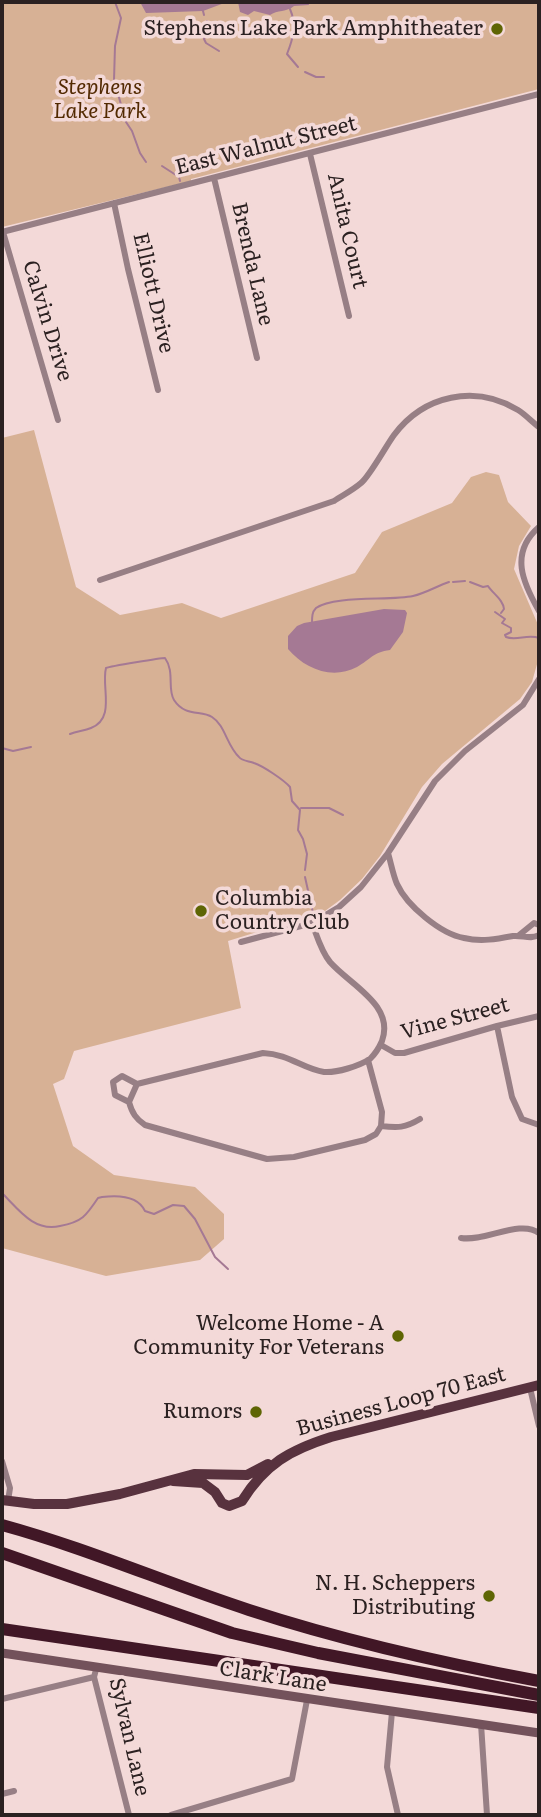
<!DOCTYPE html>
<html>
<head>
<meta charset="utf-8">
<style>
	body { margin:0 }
	#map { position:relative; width:541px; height:1817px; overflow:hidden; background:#f3d9d8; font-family:Literata,serif }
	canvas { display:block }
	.frame { position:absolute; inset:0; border:4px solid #2b2121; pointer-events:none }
</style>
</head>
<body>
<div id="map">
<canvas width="541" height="1817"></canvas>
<div class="frame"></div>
</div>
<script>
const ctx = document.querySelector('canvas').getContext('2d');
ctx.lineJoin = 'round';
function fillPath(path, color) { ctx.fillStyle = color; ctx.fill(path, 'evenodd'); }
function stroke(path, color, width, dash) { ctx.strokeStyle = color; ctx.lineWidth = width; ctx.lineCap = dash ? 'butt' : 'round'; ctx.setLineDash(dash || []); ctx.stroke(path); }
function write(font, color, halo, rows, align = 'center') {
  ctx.font = font + ' Literata,serif'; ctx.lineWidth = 7; ctx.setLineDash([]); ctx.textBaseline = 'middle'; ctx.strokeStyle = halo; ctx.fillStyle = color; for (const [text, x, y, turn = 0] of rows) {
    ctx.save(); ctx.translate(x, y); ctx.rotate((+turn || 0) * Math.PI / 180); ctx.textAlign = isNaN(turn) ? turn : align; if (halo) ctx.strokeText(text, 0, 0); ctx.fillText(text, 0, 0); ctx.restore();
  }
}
const green = new Path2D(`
	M2 2H539V89L191 179V181L2 227Z
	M34 430 76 587 120 615 182 603 221 618 355 573 382 532 452 503 471 477 486 472 499 475 508 502 531 526 519 546 514 569 539 627V657L532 682 520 699 442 764 422 787 380 856 362 879 340 900 325 911 228 941 241 1008 74 1051 64 1079 53 1084 73 1146 114 1175 195 1187 224 1214V1239L200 1260 106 1276 2 1248V438Z`);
const water = new Path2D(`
	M140 2H227L203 11 146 13Z
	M238 2H308L309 5 294 6C287 12 277 10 270 15L254 11 248 15 240 12Z
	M384 609 405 610 407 613 403 632 390 650C373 652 371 659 357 667 332 680 305 669 288 649V636L297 626 304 623Z`);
const stream = new Path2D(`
	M115 2 121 18 115 46 114 80 126 122 132 131 140 153 146 162
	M290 9C297 25 293 39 287 54L298 67
	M203 11 204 15
	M207 21 208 30 204 39 206 43 219 51
	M305 72 316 77H324
	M162 166 179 177 180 181
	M453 582 465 581
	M470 582 483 587 488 586C493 594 503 599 504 609L501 613
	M495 612 505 619 502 623 511 628V632L505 635 506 637C516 641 528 634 539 638
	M312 623C312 617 312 612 316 608 334 595 391 601 413 596 426 593 437 586 449 582
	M70 734C77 731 84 731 91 728 116 718 101 687 106 668 111 666 161 658 165 658 175 672 167 689 174 700 185 717 201 710 212 717 225 725 227 746 239 757 242 761 249 761 254 763 263 766 284 780 290 787L292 801 300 810 298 830 303 839 307 854 305 870
	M2 748 13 751 31 747
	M301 808H329L343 815
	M305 877 313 913
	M2 1193C19 1210 34 1232 60 1226 82 1222 86 1216 98 1198L102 1197C118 1195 138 1196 145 1211L154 1214 173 1205 184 1206 195 1219 215 1257 228 1269`);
const street = new Path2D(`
	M310 154 349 316
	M214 178 257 358
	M114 203 128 269 158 390
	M2 232 539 94
	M3 232 58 420
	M539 527C509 553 523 583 539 611
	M100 580 334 501C343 495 353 490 361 483 369 477 386 446 394 435 424 395 475 384 518 410 526 415 532 422 539 427
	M388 853C391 863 393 875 397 884 407 906 441 934 464 938 481 942 497 939 513 936 523 935 530 940 539 935
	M312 923C317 936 321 951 330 962 350 985 395 1005 382 1041 379 1048 375 1054 370 1059 359 1066 337 1073 324 1072 303 1069 289 1054 263 1053L137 1084 129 1102C132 1113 136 1119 145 1125L267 1159 294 1157 365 1140 376 1134 381 1126 382 1112 368 1060
	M518 936 534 923 539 925
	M241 942 312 923 339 907 361 887 388 853 435 781 465 751 523 705 539 679
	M497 1026 512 1097 522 1119 539 1125
	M381 1045 395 1053H404L497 1026 539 1016
	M129 1102 115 1095 113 1082 122 1076 137 1084
	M381 1126C398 1128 405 1128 420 1119
	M461 1238C485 1242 520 1219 539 1233
	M530 1388 539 1426
	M2 1461 10 1488 8 1501
	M97 1666 94 1677 129 1815
	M2 1699 94 1677
	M392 1712 387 1767 398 1815
	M481 1724 487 1815
	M2 1794 14 1791
	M171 1815 292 1779 307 1700`);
const secondary = new Path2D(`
	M2 1653 539 1733`);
const primary = new Path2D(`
	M173 1481 203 1483 215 1492 222 1503 229 1506 242 1501C265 1464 290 1450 331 1437L539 1385
	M2 1500 34 1504H67L120 1494 194 1474 247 1475 268 1464`);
const highway = new Path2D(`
	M2 1525C86 1548 166 1583 249 1610 344 1641 442 1663 539 1681
	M2 1553 232 1633 318 1653 539 1695
	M2 1629 539 1708`);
const markers = [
	[497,29,7,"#5e6504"],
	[201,911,7,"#5e6504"],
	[398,1336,7,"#5e6504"],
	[256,1412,7,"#5e6504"],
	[489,1596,7,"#5e6504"]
];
const poiNames = [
	["Stephens Lake Park Amphitheater",483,29],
	["Columbia",215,899,"left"],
	["Country Club",215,923,"left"],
	["Welcome Home - A",384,1324],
	["Community For Veterans",384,1348],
	["Rumors",242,1412],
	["N. H. Scheppers",475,1584],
	["Distributing",475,1608]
];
const parkNames = [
	["Stephens",100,88],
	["Lake Park",100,112]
];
const streetNames = [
	["East Walnut Street",266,146,-14],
	["Anita Court",347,231,77],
	["Brenda Lane",252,264,77],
	["Elliott Drive",153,293,77],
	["Calvin Drive",47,321,73],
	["Vine Street",455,1019,-15],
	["Business Loop 70 East",401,1402,-15],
	["Clark Lane",273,1677,9],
	["Sylvan Lane",129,1737,77]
];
fillPath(green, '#d7b195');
fillPath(water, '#a57994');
stroke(stream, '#a57994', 2);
stroke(street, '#977f85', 6);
stroke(secondary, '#73525b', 9);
stroke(primary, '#58323e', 10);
stroke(highway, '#411726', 12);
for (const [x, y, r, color] of markers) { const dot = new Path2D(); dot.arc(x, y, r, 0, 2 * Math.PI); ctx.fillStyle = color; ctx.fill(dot); stroke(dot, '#f3d9d8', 2.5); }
write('21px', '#2b2121', '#f3d9d8', poiNames, 'right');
write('italic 21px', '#522901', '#f3d9d8', parkNames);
write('21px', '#2b2121', '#f3d9d8', streetNames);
</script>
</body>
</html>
